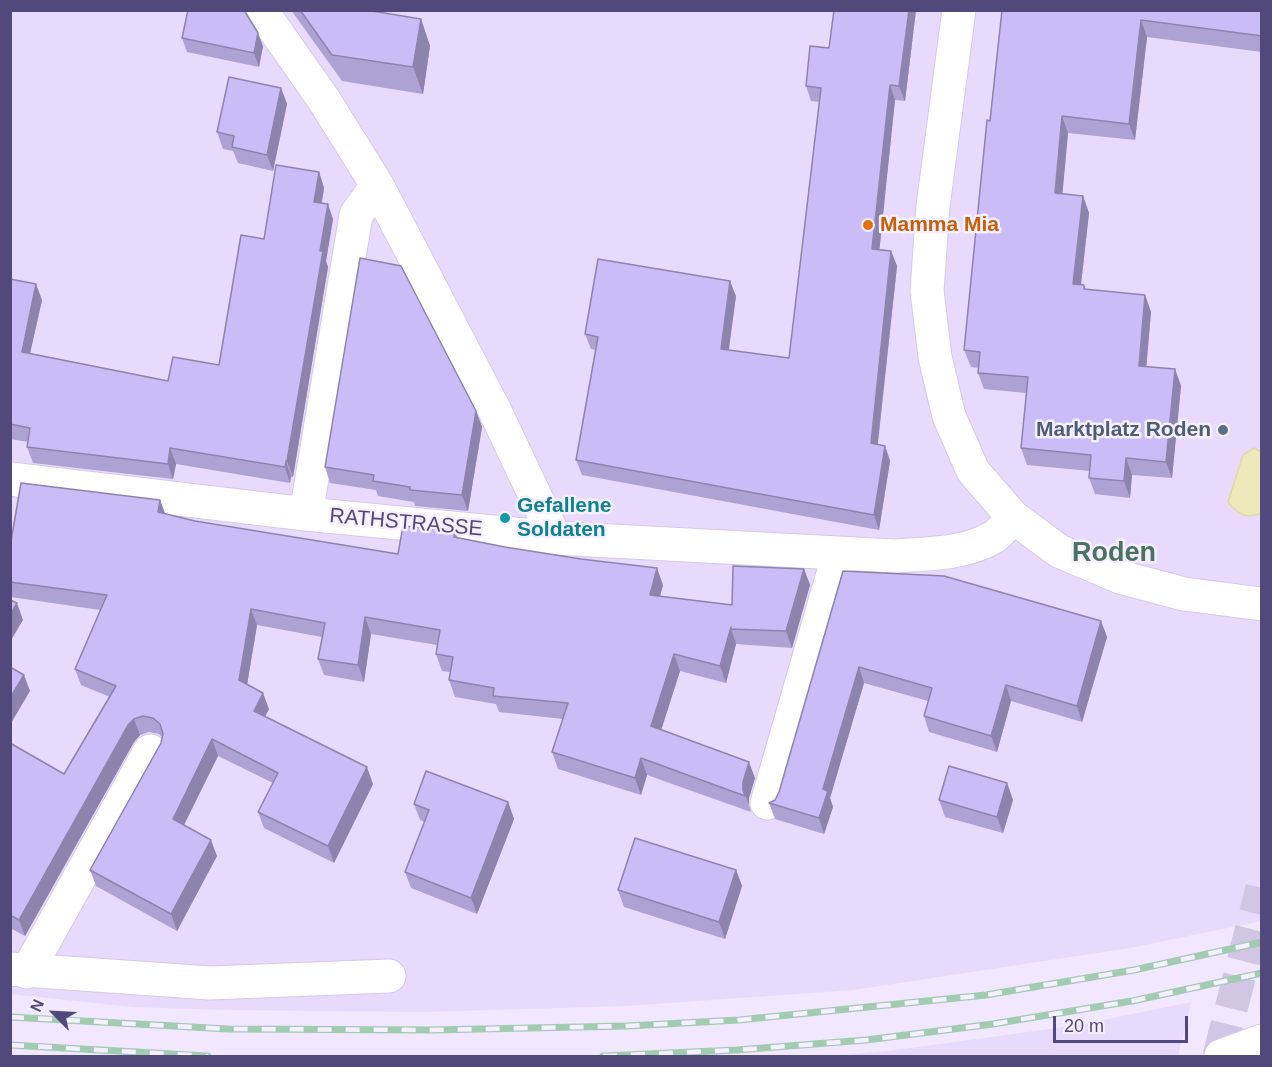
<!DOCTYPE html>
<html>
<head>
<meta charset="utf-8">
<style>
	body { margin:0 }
	#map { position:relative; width:1272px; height:1067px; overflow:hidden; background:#f1e7fe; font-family:Helvetica,sans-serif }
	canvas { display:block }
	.frame { position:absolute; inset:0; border:12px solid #51487c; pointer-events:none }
	.north { position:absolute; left:24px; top:983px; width:60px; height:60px; -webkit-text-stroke:4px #f6efff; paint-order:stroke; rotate:294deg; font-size:16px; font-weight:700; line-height:24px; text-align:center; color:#51487c }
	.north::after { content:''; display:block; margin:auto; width:21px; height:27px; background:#51487c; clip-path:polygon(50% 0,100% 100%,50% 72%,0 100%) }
	.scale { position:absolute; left:1053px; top:1016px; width:135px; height:27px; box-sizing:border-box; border:3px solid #51487c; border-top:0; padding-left:8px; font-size:18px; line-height:21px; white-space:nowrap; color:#51487c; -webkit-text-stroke:4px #f6efff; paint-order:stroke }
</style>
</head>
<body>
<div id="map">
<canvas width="1272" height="1067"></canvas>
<div class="frame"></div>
<div class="north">N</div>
<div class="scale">20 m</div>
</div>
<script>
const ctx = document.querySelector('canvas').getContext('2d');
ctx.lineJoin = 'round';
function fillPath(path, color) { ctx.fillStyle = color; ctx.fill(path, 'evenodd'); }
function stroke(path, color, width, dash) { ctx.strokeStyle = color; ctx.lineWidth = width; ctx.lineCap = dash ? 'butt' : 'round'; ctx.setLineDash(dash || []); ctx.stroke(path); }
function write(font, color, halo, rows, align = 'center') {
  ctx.font = font + ' Helvetica,sans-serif'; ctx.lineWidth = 5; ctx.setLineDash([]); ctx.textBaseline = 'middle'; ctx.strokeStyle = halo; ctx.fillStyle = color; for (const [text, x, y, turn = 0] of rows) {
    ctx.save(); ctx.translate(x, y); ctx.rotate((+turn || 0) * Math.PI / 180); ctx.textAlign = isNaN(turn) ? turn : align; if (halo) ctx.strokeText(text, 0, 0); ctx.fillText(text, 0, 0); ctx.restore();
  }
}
const residential = new Path2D(`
	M10 11H1261V921L1130 948 853 990 626 1006 422 1012 226 1010 132 1007 11 994Z
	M1191 1002 1178 1056H832L889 1051 1079 1025Z`);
const water = new Path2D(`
	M1254 448 1261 452 1262 513C1246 519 1238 515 1228 502L1243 455Z`);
const minorTunnel = new Path2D(`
	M1219 1056 1262 888`);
const minor = new Path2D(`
	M261 10 324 100 377 185 495 411 555 538
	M959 10 933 206 927 291 935 357 949 416 973 471 1013 517 1059 551 1120 577 1184 594 1262 604
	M10 479 306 514 555 538 894 556C926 554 964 554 992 538 1000 534 1007 524 1013 517
	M306 514 356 215 377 185
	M767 803 839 553
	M10 969 210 983 389 976
	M27 972 150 751
	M1221 1056 1262 1041`);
const rail = new Path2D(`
	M10 1017 228 1029 432 1030 627 1026 739 1020 986 995 1134 970 1262 942
	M10 1045 208 1056
	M603 1056 737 1050 866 1040 993 1024 1132 1001 1262 973`);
const wall = new Path2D(`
	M291 10H366L421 19 430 46 423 94 342 81Z
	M834 10H916L905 101 895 100 879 249 891 251 897 266 878 444 885 446 890 461 879 530 582 475 576 460 596 350 591 349 585 334 736 296 728 350 789 358 819 102 811 101 806 86 829 48Z
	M1002 10H1262V52L1147 37 1135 140 1068 133 1062 194 1083 196 1089 213 1081 285H1084L1086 289 1145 295 1151 312 1146 367 1175 369 1181 386 1172 478 1132 475 1130 498 1095 494 1089 478 1090 471 1027 465 1021 448 1026 393 984 389 978 373 979 368 971 367 964 350Z
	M182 38 263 46 259 67 187 52Z
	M281 88 287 104 273 171 238 163 233 151 223 149 217 132Z
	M319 172 324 188 322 203 333 219 326 261 328 267 293 477H291L290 483 176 464 173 479 33 463 27 447 28 442 10 439V279L42 300 30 353 168 381 219 365 264 239Z
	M476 411 482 427 468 511 415 506 414 502 378 496 376 490 330 483 325 467Z
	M160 500 165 514 195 521 398 554 455 531 458 538 663 585 660 596 732 605 804 569 810 585 792 648 736 644 726 683 680 671 661 730 755 778 749 798V805L751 812 647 775 641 795 558 769 552 752 563 719 499 712 496 704 455 697 449 680 450 672 442 671 436 654 437 645 371 634 364 682 324 675 318 659 322 637 257 625 247 685 269 709 265 716 373 784 334 863 264 828 258 812 273 783 218 756 184 825 217 856 177 931 96 886 90 870 161 743 162 737 159 734 149 732 140 735 134 742 25 936 10 928V743L64 774 110 697 81 685 75 669 100 610 11 597 10 547Z
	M843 571 1101 621 1107 637 1082 722 1011 701 997 752 929 732 924 716 928 701 864 683 830 798 833 807 824 834 775 819 769 803 775 800 779 792Z
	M1007 783 1013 800 1003 833 945 817 939 800Z
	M508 802 514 819 477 914 411 888 405 872 424 822 420 820 414 804Z
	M736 870 742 886 725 939 624 907 618 890Z`);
const shadedWall = new Path2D(`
	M909 10H916L905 101 899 86Z
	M421 19 430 46 423 94 413 67Z
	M1141 20 1147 37 1135 140 1129 124Z
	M258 33 263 46 259 67 254 53Z
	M890 85 895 100 878 264 872 249Z
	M281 88 287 104 273 171 267 155Z
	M1062 116 1068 133 1061 210 1055 193Z
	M319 172 324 188 319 217 314 202Z
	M1083 196 1089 213 1079 301 1073 284Z
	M328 204 333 219 326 261 328 267 293 477 287 461Z
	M891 251 897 266 876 458 871 443Z
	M730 281 736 296 727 364 721 349Z
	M36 284 42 300 27 367 22 352Z
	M1145 295 1151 312 1145 383 1139 366Z
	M1175 369 1181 386 1172 478 1166 462Z
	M476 411 482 427 468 511 462 495Z
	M885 446 890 461 879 530 874 515Z
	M170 448 176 464 173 479 168 464Z
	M1126 458 1132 475 1130 498 1124 481Z
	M286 461 291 477 290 483 285 467Z
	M160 500 166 516 158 512Z
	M657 568 663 585 656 612 650 595Z
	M804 569 810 585 792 648 786 631Z
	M17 603 23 620 10 642V615Z
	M251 609 257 625 245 697 239 680Z
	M365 617 371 634 364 682 358 665Z
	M1101 621 1107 637 1082 722 1077 706Z
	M731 629 736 644 726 683 720 666Z
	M674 654 680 671 657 743 651 726Z
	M859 667 864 683 830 798 833 807 824 834 819 818 823 789Z
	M24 675 30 691 10 725V698Z
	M1006 685 1011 701 997 752 991 736Z
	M263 693 269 709 260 727 254 711Z
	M134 719 140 735 134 742 25 936 19 920 128 725Z
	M212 739 218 756 179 835 173 819Z
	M641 758 647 775 641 795 635 778Z
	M749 762 755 778 749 798V805L743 790V782Z
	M367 767 373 784 334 863 328 846Z
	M1007 783 1013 800 1003 833 997 817Z
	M508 802 514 819 477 914 471 898Z
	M211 840 217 856 177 931 171 914Z
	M736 870 742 886 725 939 719 922Z`);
const building = new Path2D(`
	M188 10H244L258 33 254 53 182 38Z
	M300 10H366L421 19 413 67 332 55Z
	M834 10H909L899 86 890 85 872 249 891 251 871 443 885 446 874 515 576 460 598 337 585 334 598 259 730 281 721 349 789 358 821 88 806 86 810 46 829 48Z
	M1002 10H1262V36L1141 20 1129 124 1062 116 1055 193 1083 196 1073 284 1084 285V289L1145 295 1139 366 1175 369 1166 462 1126 458 1124 481 1089 478 1091 455 1021 448 1028 377 978 373 980 352 964 350 987 120 990 121Z
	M229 77 281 88 267 155 232 147 234 136 217 132Z
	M276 165 319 172 314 202 328 204 320 251H323L287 461H286L285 467 170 448 168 464 27 447 30 428 10 424V279L36 284 22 352 168 381 173 357 219 365 241 235 264 239Z
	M360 258 401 266 476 411 462 495 410 490V487L373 481 374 475 325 467Z
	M21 483 160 500 158 512 195 521 398 554 403 526 455 531 454 537 505 547 581 559 657 568 650 595 732 605 733 566 804 569 786 631 731 629V627L720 666 674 654 651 726 749 762 743 782V790L745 796 641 758 635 778 552 752 568 703 493 696 494 688 449 680 453 657 436 654 440 630 365 617 358 665 318 659 325 623 251 609 239 680 263 693 254 711 367 767 328 846 258 812 278 773 212 739 173 819 211 840 171 914 90 870 161 743 163 734 160 724 153 718 143 716 134 719 128 725 19 920 10 915V743L64 774 116 686 75 669 107 595 10 582V547Z
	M843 571 944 576 1101 621 1077 706 1006 685 991 736 924 716 932 688 859 667 823 789 828 791 819 818 769 803 775 800 779 792Z
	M10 600 17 603 10 615Z
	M10 667 24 675 10 698Z
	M949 766 1007 783 997 817 939 800Z
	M426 771 508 802 471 898 405 872 429 810 414 804Z
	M635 838 736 870 719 922 618 890Z`);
const markers = [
	[868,225,6,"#e8710a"],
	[1223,430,6,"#5c6f8a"],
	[505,518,6,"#0f9aa8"]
];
const foodNames = [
	["Mamma Mia",880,225]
];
const serviceNames = [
	["Marktplatz Roden",1211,430]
];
const cultureNames = [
	["Gefallene",517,506],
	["Soldaten",517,530]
];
const streetNames = [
	["RATHSTRASSE",406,523,5]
];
const districtNames = [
	["Roden",1114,554]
];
fillPath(residential, '#e7dafc');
fillPath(water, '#ebe9b9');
stroke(water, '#dedc9e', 1.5);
stroke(minorTunnel, '#d1c7e4', 33, [33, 16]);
stroke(minor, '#d4c9ec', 35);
stroke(minor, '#fff', 33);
stroke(rail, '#a3cbb1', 7);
stroke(rail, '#f6efff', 4.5, [14]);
fillPath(wall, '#ada2d4');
fillPath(shadedWall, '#8d84ad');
fillPath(building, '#c9bcf7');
stroke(building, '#8d84ad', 1.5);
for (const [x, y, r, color] of markers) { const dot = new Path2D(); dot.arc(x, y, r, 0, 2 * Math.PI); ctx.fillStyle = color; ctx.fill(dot); stroke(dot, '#f6efff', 2); }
write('bold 21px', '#c56008', '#f6efff', foodNames, 'left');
write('bold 21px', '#4e5e75', '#f6efff', serviceNames, 'right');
write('bold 21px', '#0d838f', '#f6efff', cultureNames, 'left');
write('21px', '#51487c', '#f6efff', streetNames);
write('bold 27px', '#4a745f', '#f6efff', districtNames);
</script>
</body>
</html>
